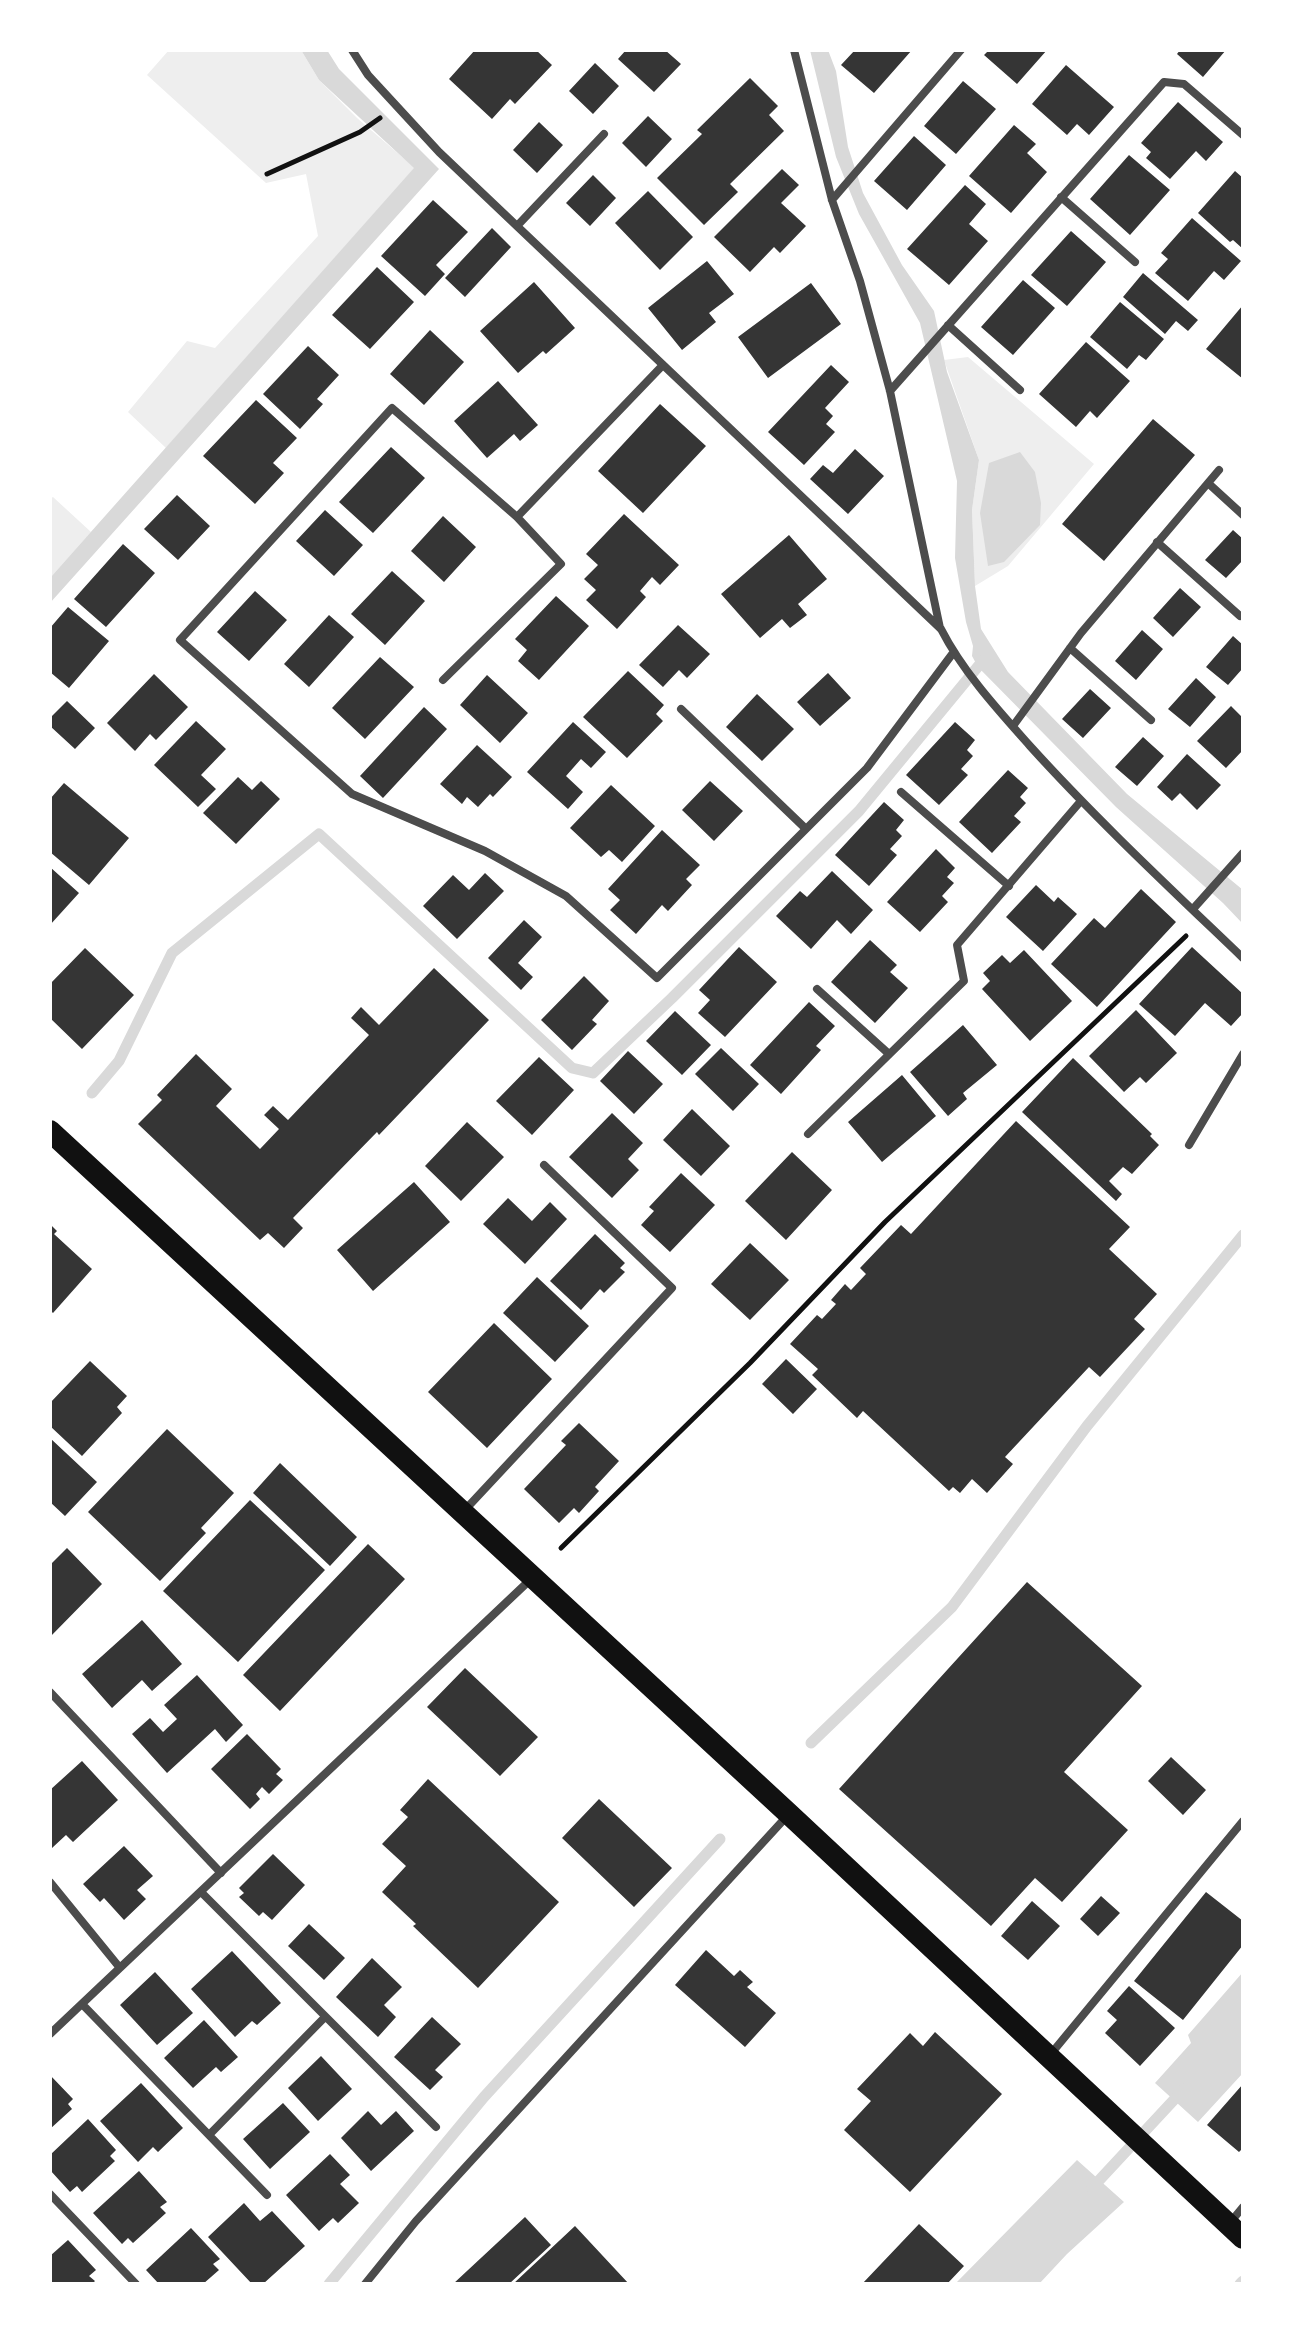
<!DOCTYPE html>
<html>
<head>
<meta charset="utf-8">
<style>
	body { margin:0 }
	#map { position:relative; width:1293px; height:2334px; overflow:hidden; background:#fff; font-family:Rubik,sans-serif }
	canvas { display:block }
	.frame { position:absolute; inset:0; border:52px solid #fff; pointer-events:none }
</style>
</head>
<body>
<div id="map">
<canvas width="1293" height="2334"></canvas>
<div class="frame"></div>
</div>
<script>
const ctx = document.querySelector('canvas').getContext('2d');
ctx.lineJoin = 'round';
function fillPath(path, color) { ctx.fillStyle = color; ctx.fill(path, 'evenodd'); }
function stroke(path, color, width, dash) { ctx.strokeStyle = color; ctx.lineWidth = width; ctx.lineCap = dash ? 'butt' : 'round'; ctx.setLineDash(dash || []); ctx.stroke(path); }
const green = new Path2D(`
	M169 50H301L319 80 357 118 415 168 166 448 128 412 187 341 215 348 318 236 306 174 266 183 147 75Z
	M968 357 1094 464 1008 566 975 586 972 510 979 460 944 360Z
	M53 497 91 532 50 578V499Z`);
const water = new Path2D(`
	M301 50H327L339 69 439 169 50 603V578L414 168 319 80Z
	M810 50H828L836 71 848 147 863 193 902 265 934 311 947 372 979 460 972 510 975 586 981 629 1008 672 1127 794 1243 890V924L1223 903 1116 807 978 667 972 656 973 646 966 622 955 558 957 481 920 323 859 214 836 157Z
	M1020 452 1035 472 1041 503 1040 525 1004 562 988 566 980 513 989 463Z
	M1243 1972V2073L1198 2122 1155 2083 1191 2043 1188 2035Z
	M1077 2160 1124 2202 1067 2254 1039 2284H955Z`);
const stream = new Path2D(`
	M92 1093 119 1061 172 953 319 834 572 1068 593 1073 672 998 859 811 985 658
	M811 1743 952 1607 1087 1426 1243 1235
	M1092 2188 1184 2089
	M329 2284 484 2097 720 1839
	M1240 2284 1243 2281`);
const building = new Path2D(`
	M475 50H536L552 65 515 104 510 99 492 119 449 79Z
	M626 50H665L681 64 654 92 618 59Z
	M855 50H912L874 93 841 65Z
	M989 50H1047L1017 84 984 55Z
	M1180 50H1226L1203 77 1177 54Z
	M595 63 619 86 593 114 569 91Z
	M1066 65 1114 107 1089 135 1077 124 1067 135 1032 104Z
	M750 78 778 106 769 115 784 131 730 184 738 192 704 225 657 178 702 134 697 130Z
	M963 81 996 109 956 154 924 126Z
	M1178 102 1223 142 1206 161 1196 151 1170 179 1146 158 1151 152 1141 143Z
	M648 116 672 139 646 167 622 143Z
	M539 122 563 145 537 173 513 150Z
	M1014 125 1036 144 1027 153 1047 172 1011 213 969 176Z
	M914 136 946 165 907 210 874 181Z
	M1129 155 1170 190 1130 235 1090 199Z
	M782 169 799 185 781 203 806 226 780 253 774 247 750 272 714 237Z
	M1235 171 1243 178V249L1233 240 1230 242 1198 213Z
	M593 175 616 198 590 226 566 203Z
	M965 185 986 204 969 224 988 241 949 285 907 249Z
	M648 191 693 237 660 270 615 223Z
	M433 200 468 232 436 265 445 274 425 296 381 256Z
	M1192 218 1241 261 1224 280 1214 271 1188 301 1155 273 1168 259 1161 253Z
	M492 228 511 247 465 297 445 278Z
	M1071 231 1106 262 1067 306 1031 275Z
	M707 261 734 294 709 313 716 322 682 350 648 308Z
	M377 267 414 302 370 349 332 315Z
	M1143 273 1198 320 1188 331 1176 321 1165 334 1123 297Z
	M1023 280 1055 308 1013 355 981 327Z
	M534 282 575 328 546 354 543 351 518 373 480 331Z
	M811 283 841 324 768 378 738 337Z
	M1120 302 1164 339 1146 360 1139 355 1127 369 1090 337Z
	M1243 305V379L1206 349Z
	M430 330 464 362 424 405 390 374Z
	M1086 342 1130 381 1097 418 1090 411 1076 427 1039 394Z
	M308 346 339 375 317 399 323 404 300 429 263 394Z
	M831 365 849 382 825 408 833 416 826 424 835 432 804 465 768 432Z
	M498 381 538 425 520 441 514 434 487 458 454 421Z
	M256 400 297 438 273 463 284 473 255 504 203 456Z
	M660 404 706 446 643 513 598 471Z
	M1153 419 1195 455 1104 561 1062 524Z
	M391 447 425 478 373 533 339 502Z
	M855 449 884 476 848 514 810 479 823 465 833 473Z
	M177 495 210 526 178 560 144 529Z
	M325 510 363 545 334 576 296 541Z
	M624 514 679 565 660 585 652 577 640 591 646 597 617 629 586 600 596 590 584 579 598 565 586 554Z
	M443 516 476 547 444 582 411 551Z
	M1233 530 1243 539V560L1226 578 1205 560Z
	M789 535 827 579 798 604 807 615 790 628 782 619 760 638 721 594Z
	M123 544 155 573 106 627 74 599Z
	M392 571 425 601 385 645 351 614Z
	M1180 588 1201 607 1173 637 1153 618Z
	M255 591 287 620 249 661 217 632Z
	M556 596 589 626 539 680 518 661 527 650 515 639Z
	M68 607 109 641 69 688 50 672V628Z
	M329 615 354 637 309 687 284 664Z
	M678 625 710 654 687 678 679 670 663 687 639 665Z
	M1142 630 1163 649 1136 680 1115 661Z
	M1233 636 1243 645V668L1228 685 1206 667Z
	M380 657 414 687 365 739 332 708Z
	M628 671 664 705 656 714 663 721 627 758 583 717Z
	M828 673 851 698 820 726 797 702Z
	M154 674 188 707 156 740 150 734 135 751 107 723Z
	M487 675 528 713 500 743 460 705Z
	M1196 678 1216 697 1190 727 1168 709Z
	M1090 689 1111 708 1083 738 1062 719Z
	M757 694 794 729 762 761 726 727Z
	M67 701 95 728 75 749 50 726V718Z
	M1231 706 1243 718V750L1226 768 1197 741Z
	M424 707 447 729 383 798 360 776Z
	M196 721 226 749 201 775 216 789 198 807 154 765Z
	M573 722 606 752 591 768 581 759 566 776 583 792 568 809 527 772Z
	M955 722 975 740 967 750 973 756 961 769 968 775 939 805 906 775Z
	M1143 737 1164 756 1137 786 1115 767Z
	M477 745 512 777 493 797 490 794 478 807 467 797 462 804 440 784Z
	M1187 754 1221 785 1197 810 1180 793 1172 801 1157 787Z
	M1008 770 1028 788 1020 797 1026 803 1014 816 1021 822 992 853 959 822Z
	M238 777 252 790 261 781 280 799 236 844 203 813Z
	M710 781 743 811 714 841 682 810Z
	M64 783 129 838 89 885 50 852V799Z
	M611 785 655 826 622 862 609 850 601 857 570 828Z
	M884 802 904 820 896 830 902 836 890 849 897 855 869 886 835 855Z
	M662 830 700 865 686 879 692 885 668 911 662 905 636 934 610 910 620 900 608 889Z
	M936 849 955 868 947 877 954 883 942 896 948 902 920 932 887 902Z
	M50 867 79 893 50 925Z
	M832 871 873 910 851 934 837 920 811 949 776 916 800 891 807 897Z
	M485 873 504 891 457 939 423 906 453 875 469 890Z
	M1036 885 1054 902 1058 897 1077 914 1043 951 1006 917Z
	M1141 889 1176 922 1097 1007 1051 964 1094 918 1105 928Z
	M524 920 542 937 518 963 533 977 521 990 488 958Z
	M870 940 897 965 890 972 908 988 875 1023 831 982Z
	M739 947 777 982 725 1037 698 1013 710 1000 699 990Z
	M1192 947 1243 994V1013L1231 1026 1205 1003 1175 1036 1139 1004Z
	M85 948 134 995 82 1049 50 1018V984Z
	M1024 950 1072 1001 1030 1041 982 989 990 981 983 973 1002 955 1010 963Z
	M434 968 489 1020 379 1135 377 1132 293 1218 303 1228 284 1248 268 1233 260 1240 138 1124 162 1100 157 1095 196 1054 232 1089 216 1106 260 1149 279 1129 264 1115 273 1106 288 1120 369 1035 351 1018 361 1007 379 1025Z
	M584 976 609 1001 592 1020 597 1024 572 1050 541 1020Z
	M809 1002 835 1026 816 1046 821 1050 781 1094 750 1065Z
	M1136 1010 1177 1053 1146 1083 1140 1077 1124 1092 1089 1056Z
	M675 1011 711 1045 682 1075 646 1041Z
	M963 1025 997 1065 963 1093 967 1099 948 1116 910 1072Z
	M721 1048 759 1084 733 1111 695 1074Z
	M628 1051 663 1084 634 1114 600 1081Z
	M539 1057 574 1090 532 1135 496 1101Z
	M1073 1058 1152 1134 1150 1136 1159 1145 1132 1174 1123 1167 1109 1181 1122 1194 1116 1201 1022 1112Z
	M902 1075 936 1116 882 1162 848 1122Z
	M692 1109 730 1146 701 1176 663 1140Z
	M612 1113 643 1143 628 1159 639 1170 612 1198 569 1157Z
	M1016 1121 1130 1227 1109 1249 1157 1294 1134 1319 1145 1329 1100 1377 1089 1367 1005 1457 1013 1464 987 1493 972 1479 960 1493 953 1487 949 1491 863 1411 857 1418 812 1375 818 1369 790 1344 817 1315 822 1319 836 1304 831 1300 845 1284 851 1290 866 1274 860 1268 901 1225 911 1234Z
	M467 1122 504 1157 461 1201 425 1166Z
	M792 1152 832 1190 786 1240 745 1201Z
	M681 1173 715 1205 670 1252 641 1225 654 1211 649 1207Z
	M414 1182 450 1222 373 1291 337 1250Z
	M508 1198 532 1221 550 1202 567 1219 525 1264 483 1224Z
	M50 1224 57 1231 54 1234 92 1269 53 1313 50 1310Z
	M595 1234 625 1263 620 1268 625 1272 604 1293 600 1289 581 1310 550 1281Z
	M750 1243 789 1280 750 1320 711 1284Z
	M537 1277 589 1326 555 1362 503 1313Z
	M494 1323 552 1379 487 1448 428 1392Z
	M786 1359 817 1389 793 1414 762 1384Z
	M90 1361 127 1396 117 1407 122 1413 82 1456 50 1426V1403Z
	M579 1423 619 1461 595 1487 599 1491 579 1513 574 1508 559 1523 524 1489 566 1445 561 1441Z
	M167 1429 234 1493 201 1528 206 1533 160 1581 88 1512Z
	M50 1438 97 1482 65 1516 50 1502Z
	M280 1463 357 1537 330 1566 253 1493Z
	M250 1500 325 1570 238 1662 163 1591Z
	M368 1544 405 1579 280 1711 243 1675Z
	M67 1548 102 1584 50 1637V1565Z
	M1027 1582 1142 1686 1064 1772 1128 1830 1062 1902 1035 1878 991 1926 839 1789Z
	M142 1620 182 1664 152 1691 142 1680 112 1708 82 1674Z
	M465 1668 538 1737 500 1776 427 1707Z
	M197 1675 243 1725 226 1742 215 1729 167 1773 132 1734 150 1718 163 1732 177 1719 164 1705Z
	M247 1734 281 1769 276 1774 283 1780 269 1794 262 1787 256 1794 260 1799 250 1809 211 1769Z
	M1171 1757 1206 1790 1183 1815 1148 1781Z
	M82 1761 118 1800 73 1842 66 1835 52 1848 50 1846V1790Z
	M428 1779 559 1902 478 1988 413 1926 416 1924 382 1892 406 1866 382 1844 408 1817 400 1810Z
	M599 1799 672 1868 634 1907 562 1838Z
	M124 1846 153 1876 137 1890 146 1899 124 1920 104 1898 100 1902 83 1884Z
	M273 1854 305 1885 272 1920 263 1912 259 1916 239 1897 244 1893 239 1888Z
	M1206 1892 1243 1921V1945L1183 2020 1134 1981Z
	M1101 1896 1120 1913 1098 1936 1080 1919Z
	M1032 1901 1060 1926 1028 1960 1001 1936Z
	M309 1924 345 1958 324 1980 288 1946Z
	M706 1950 734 1976 740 1970 753 1982 747 1987 776 2013 745 2047 675 1985Z
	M232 1951 281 2003 257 2025 252 2021 235 2037 191 1989Z
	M372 1958 402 1987 384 2005 396 2017 378 2037 336 1997Z
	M155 1972 193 2013 157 2045 120 2005Z
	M1129 1986 1175 2028 1140 2066 1105 2033 1117 2020 1107 2011Z
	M432 2017 461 2044 435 2070 443 2077 430 2090 394 2057Z
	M204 2020 238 2057 221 2072 216 2067 193 2088 164 2058Z
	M935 2032 1002 2094 910 2192 844 2130 871 2101 857 2089 910 2033 923 2046Z
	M321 2056 352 2089 318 2121 288 2088Z
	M50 2075 73 2099 68 2104 72 2109 50 2129Z
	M141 2083 183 2128 158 2152 153 2147 138 2162 100 2121Z
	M1243 2084V2148L1239 2152 1207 2125Z
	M283 2103 310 2132 270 2169 243 2139Z
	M368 2111 381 2125 396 2111 414 2131 371 2171 341 2138Z
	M88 2119 116 2150 110 2156 115 2161 82 2192 77 2186 70 2192 50 2170V2155Z
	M330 2154 350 2175 340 2184 359 2203 338 2223 333 2218 319 2231 286 2195Z
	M139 2171 167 2202 160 2207 166 2213 133 2243 128 2238 122 2244 93 2213Z
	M244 2203 260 2221 272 2211 305 2246 263 2284H252L208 2237Z
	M525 2217 551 2245 509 2284H453Z
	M919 2224 964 2266 947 2284H862Z
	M575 2226 629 2284H513Z
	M191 2228 220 2259 213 2264 219 2270 203 2284H159L146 2270Z
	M68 2240 96 2270 89 2276 95 2281 92 2284H50V2256Z`);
const path = new Path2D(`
	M267 174 360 132 380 118
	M561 1548 750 1363 885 1222 1186 936`);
const minor = new Path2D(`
	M352 50 368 75 439 152 941 629C963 672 998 710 1030 746 1097 820 1171 889 1243 958
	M794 50 832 200 860 281 890 391 940 628
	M1061 197 1135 262
	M832 200 961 50
	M517 226 604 134
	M948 325 1020 390
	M890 391 1164 82 1184 84 1243 135
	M1208 483 1243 515
	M517 517 662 366
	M1157 542 1240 616
	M1070 648 1151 720
	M443 680 561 564 517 517 392 408 180 640 352 794 485 851 566 896 657 978 867 768 953 653
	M681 709 806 829
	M1013 726 1081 633 1219 470
	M901 792 1009 886
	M1193 909 1243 853
	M817 989 889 1054
	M808 1134 964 981 957 945 1080 802
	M1189 1145 1243 1054
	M463 1512 672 1288 544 1165
	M50 1692 221 1873
	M50 1882 120 1968
	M201 1892 436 2127
	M82 2004 267 2195
	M50 2034 531 1579
	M1050 2055 1243 1821
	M209 2135 325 2017
	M50 2194 136 2284
	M1229 2224 1243 2207
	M365 2284 416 2221 788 1815`);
const trunk = new Path2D(`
	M50 1131 789 1814 1243 2238`);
fillPath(green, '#eee');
fillPath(water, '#d9d9d9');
stroke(stream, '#d9d9d9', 11);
fillPath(building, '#353535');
stroke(path, '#111', 5);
stroke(minor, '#4c4c4c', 8);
stroke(trunk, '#111', 22);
</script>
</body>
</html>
